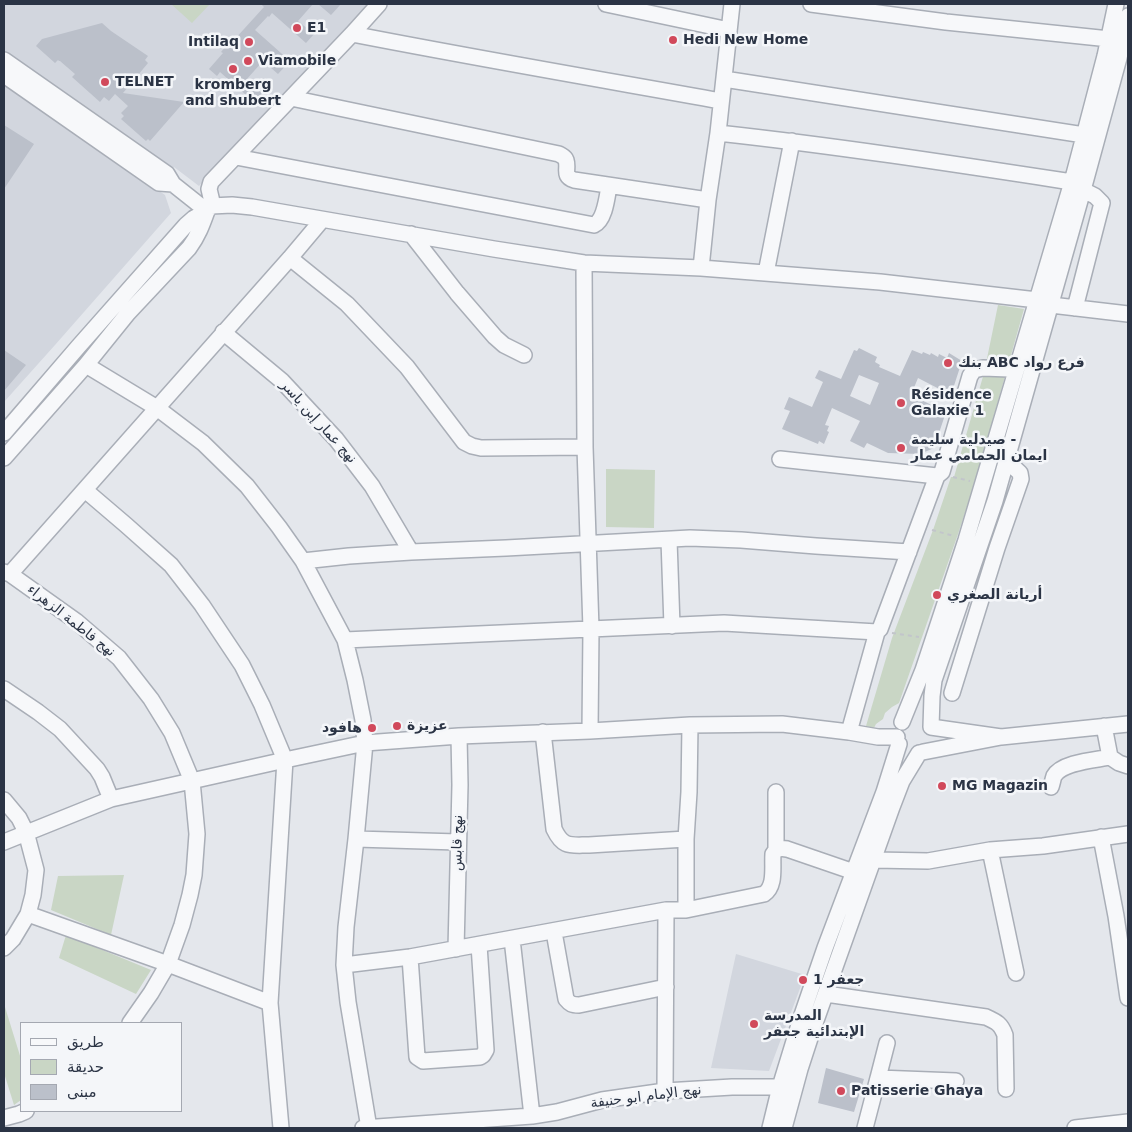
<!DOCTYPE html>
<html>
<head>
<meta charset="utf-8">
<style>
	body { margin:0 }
	#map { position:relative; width:1132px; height:1132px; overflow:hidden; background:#e4e7ec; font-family:"DejaVu Sans",Cairo,sans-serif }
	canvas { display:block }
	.frame { position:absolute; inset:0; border:5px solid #2b3445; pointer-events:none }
	.legend { position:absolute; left:20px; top:1022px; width:162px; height:90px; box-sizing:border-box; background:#f4f6f9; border:1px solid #a4a8b1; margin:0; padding:6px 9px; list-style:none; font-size:15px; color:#2b3445 }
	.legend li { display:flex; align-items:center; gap:10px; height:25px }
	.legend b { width:25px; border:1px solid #a4a8b1 }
</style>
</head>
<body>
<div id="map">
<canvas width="1132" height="1132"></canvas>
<div class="frame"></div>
<ul class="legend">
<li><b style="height:6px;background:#f7f8fa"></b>طريق</li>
<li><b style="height:14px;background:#c9d6c5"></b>حديقة</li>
<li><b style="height:14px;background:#bbc0ca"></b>مبنى</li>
</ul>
</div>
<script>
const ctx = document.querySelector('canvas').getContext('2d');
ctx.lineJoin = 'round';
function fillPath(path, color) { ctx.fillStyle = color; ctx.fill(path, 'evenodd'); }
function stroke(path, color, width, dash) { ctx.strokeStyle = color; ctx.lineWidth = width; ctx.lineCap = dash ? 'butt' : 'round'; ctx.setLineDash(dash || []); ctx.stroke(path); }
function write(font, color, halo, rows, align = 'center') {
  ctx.font = font + ' "DejaVu Sans",Cairo,sans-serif'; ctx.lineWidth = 5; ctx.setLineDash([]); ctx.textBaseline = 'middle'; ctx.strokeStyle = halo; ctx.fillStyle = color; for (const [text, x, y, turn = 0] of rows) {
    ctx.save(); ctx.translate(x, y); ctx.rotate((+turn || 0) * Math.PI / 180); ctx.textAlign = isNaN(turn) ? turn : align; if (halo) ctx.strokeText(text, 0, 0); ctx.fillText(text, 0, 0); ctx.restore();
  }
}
const built = new Path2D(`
	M4 4H368L199 186 174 167 155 188 165 195 171 213 55 345 4 402Z
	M736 954 805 975 769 1071 711 1068Z`);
const green = new Path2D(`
	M171 4H210L192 23Z
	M998 305 1024 309 975 483 957 537 899 703 892 707 885 713 883 719 876 724 874 728 866 726 892 638 933 530 951 477H954L984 373Z
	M606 469 655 470 654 528 606 527Z
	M124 875 111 935 51 910 58 876Z
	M66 935 151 970 136 994 59 958Z
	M5 1007 21 1059V1100L14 1105 4 1073V1008Z`);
const building = new Path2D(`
	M261 4H313L298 21 314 34 306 43 272 13 269 17 268 16 255 30 290 61 278 74 263 61 246 80 262 93 254 102 220 72 217 76 209 69 223 53 221 52 232 39 234 40 264 7Z
	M318 4H341L331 15Z
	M102 23 111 31 148 56 145 60 148 63 123 93 184 102 150 141 148 139 146 141 121 119 124 116 121 113 128 106 115 94 109 101 104 97 100 102 72 77 75 74 60 61H59L58 60 55 63 36 46 42 39Z
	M4 125 34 144 4 189Z
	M859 348 877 357 875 362 880 365 879 367 900 376 912 350 922 354 923 352 930 355 931 353 938 357 939 354 947 358 949 353 962 361 951 395 918 378 911 395 946 412 934 448 920 454 888 453 867 443 864 448 850 441 860 421 832 408 825 425 829 426 827 431 829 432 824 444 819 441 818 444 782 429 790 411 784 409 789 397 812 407 823 382 815 378 819 370 841 379 854 350 857 351ZM859 375 879 383 870 405 850 396Z
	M4 350 26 365 4 391Z
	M826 1068 864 1079 854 1112 818 1103Z`);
const path = new Path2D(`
	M953 477 970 481
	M932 530 954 536
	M892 633 919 637`);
const minor = new Path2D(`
	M606 4 729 30
	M811 4 946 22 1119 40
	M352 34C475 58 598 79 721 101
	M4 60 167 174 173 184 207 211
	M4 75 159 183 173 184
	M724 79 1084 135
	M291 98 559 154C562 156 565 157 566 160 569 169 562 176 574 180L708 200
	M718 133C837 146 954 164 1072 182
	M236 157 594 225C605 220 607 197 609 186
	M213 206 209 189 211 182 352 34 379 4
	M411 234 457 293 495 337 504 345 524 355
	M290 258 347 304 407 367 464 442 472 446 481 448 585 447
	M584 263 585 447 591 629 590 731
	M701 268 708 200 718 133 732 4
	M766 273 792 141
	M1051 305 1128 314
	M1075 308 1102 203 1095 196 1083 190
	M223 332 282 381 336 439 372 486 411 552
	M86 365 157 408 203 443 247 486 279 527 303 561 345 640 355 680 363 720 365 743 356 839 346 927 344 965 348 1002 369 1128
	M4 433 78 347 186 225 194 218 207 211 211 206 232 205 252 207 494 249 584 263 701 268 880 282 1037 300
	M4 458 86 365 128 313 189 248C198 236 202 225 207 211
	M780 459 937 476
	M85 490 126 525 171 565 202 605 242 665 262 705 285 760 270 1003 281 1128
	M669 540 672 626
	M303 561 349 556 411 552 506 548 690 538 741 540 816 546 909 552
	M4 572 10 574 76 621 119 658 151 699 172 733 192 781 197 834 194 875 190 895 182 925 168 964 151 993 130 1023
	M10 574 290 258 322 220
	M345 640 724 623 877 632
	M4 689 38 712 60 729 97 769 102 777 111 799
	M952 693 997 548 1021 479 1020 473 1006 460
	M902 722 923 670 966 540 1072 182 1105 56 1116 4
	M1104 726 1110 757 1119 763 1128 766
	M543 732 554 829C563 848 570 845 589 845L686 839
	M849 732 877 632 880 629 937 476 942 472 970 376 974 370 983 368 1009 369
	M1001 737 931 727 932 696 934 680 995 501 1083 190 1119 58 1128 16
	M923 752 1001 737 1128 724
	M1051 787C1052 784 1053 779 1054 776 1062 762 1096 760 1110 757
	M4 800 19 818 26 832 36 870 33 895 28 914 13 939 4 948
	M1101 837 1116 916 1128 998
	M356 839 458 842
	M4 842 111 799 285 760 365 743 459 736 590 731 690 725 782 724 849 732 878 737H897
	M776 850V792
	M990 850 1016 973
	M874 860 928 861 990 850 1043 846 1128 834
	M686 910V839L689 792 690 725
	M28 914 168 964 270 1003
	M554 932 566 999C570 1004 572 1005 579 1005L666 987
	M512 939 532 1116
	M456 949 460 785 459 736
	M410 957 417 1057 423 1061 480 1057 483 1055 486 1050 479 945
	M344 965 410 957 666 910H686L764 894C776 886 772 867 773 854 776 848 781 848 787 849L854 872
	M826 994 986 1017C997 1022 1001 1024 1005 1035L1006 1089
	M878 1078 887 1043
	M665 1091 666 910
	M4 1118 19 1114 26 1111
	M363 1128 532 1116 557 1112 602 1100 665 1091 732 1087H780
	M770 1128 780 1087 802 1015 825 948 884 792 899 744
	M784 1128 800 1069 814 1026 892 807 902 781 919 753
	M865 1128 878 1078 956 1081
	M1075 1128 1128 1122`);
const markers = [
	[297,28,5,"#d1495b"],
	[673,40,5,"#d1495b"],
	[249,42,5,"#d1495b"],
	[248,61,5,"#d1495b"],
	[233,69,5,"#d1495b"],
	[105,82,5,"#d1495b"],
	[948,363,5,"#d1495b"],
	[901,403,5,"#d1495b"],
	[901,448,5,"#d1495b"],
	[937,595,5,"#d1495b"],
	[397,726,5,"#d1495b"],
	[372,728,5,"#d1495b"],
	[942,786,5,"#d1495b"],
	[803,980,5,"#d1495b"],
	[754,1024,5,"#d1495b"],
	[841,1091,5,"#d1495b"]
];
const poiNames = [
	["E1",307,28],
	["Hedi New Home",683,40],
	["Intilaq",239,42,"right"],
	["Viamobile",258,61],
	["TELNET",115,82],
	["kromberg",233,85,"center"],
	["and shubert",233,101,"center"],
	["بنك ABC فرع رواد",958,363],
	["Résidence",911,395],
	["Galaxie 1",911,411],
	["صيدلية سليمة -",911,440],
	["ايمان الحمامي عمار",911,456],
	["أريانة الصغري",947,595],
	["عزيزة",407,726],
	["هافود",362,728,"right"],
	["MG Magazin",952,786],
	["جعفر 1",813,980],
	["المدرسة",764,1016],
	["الإبتدائية جعفر",764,1032],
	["Patisserie Ghaya",851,1091]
];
const streetNames = [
	["نهج عمار إبن ياسر",318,422,48],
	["نهج فاطمة الزهراء",71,621,38],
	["نهج قابس",458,843,-89],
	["نهج الإمام ابو حنيفة",646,1097,-7]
];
fillPath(built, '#d2d6de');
fillPath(green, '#c9d6c5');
fillPath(building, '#bbc0ca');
stroke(minor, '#a9aeb7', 18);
stroke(path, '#c2c5cb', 2, [4, 4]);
stroke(minor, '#f7f8fa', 15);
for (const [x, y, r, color] of markers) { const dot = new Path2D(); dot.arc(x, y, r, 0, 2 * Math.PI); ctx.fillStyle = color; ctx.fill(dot); stroke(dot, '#f4f6f9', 2); }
write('bold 14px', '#2b3445', '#f4f6f9', poiNames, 'left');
write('14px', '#2b3445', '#f4f6f9', streetNames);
</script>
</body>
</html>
